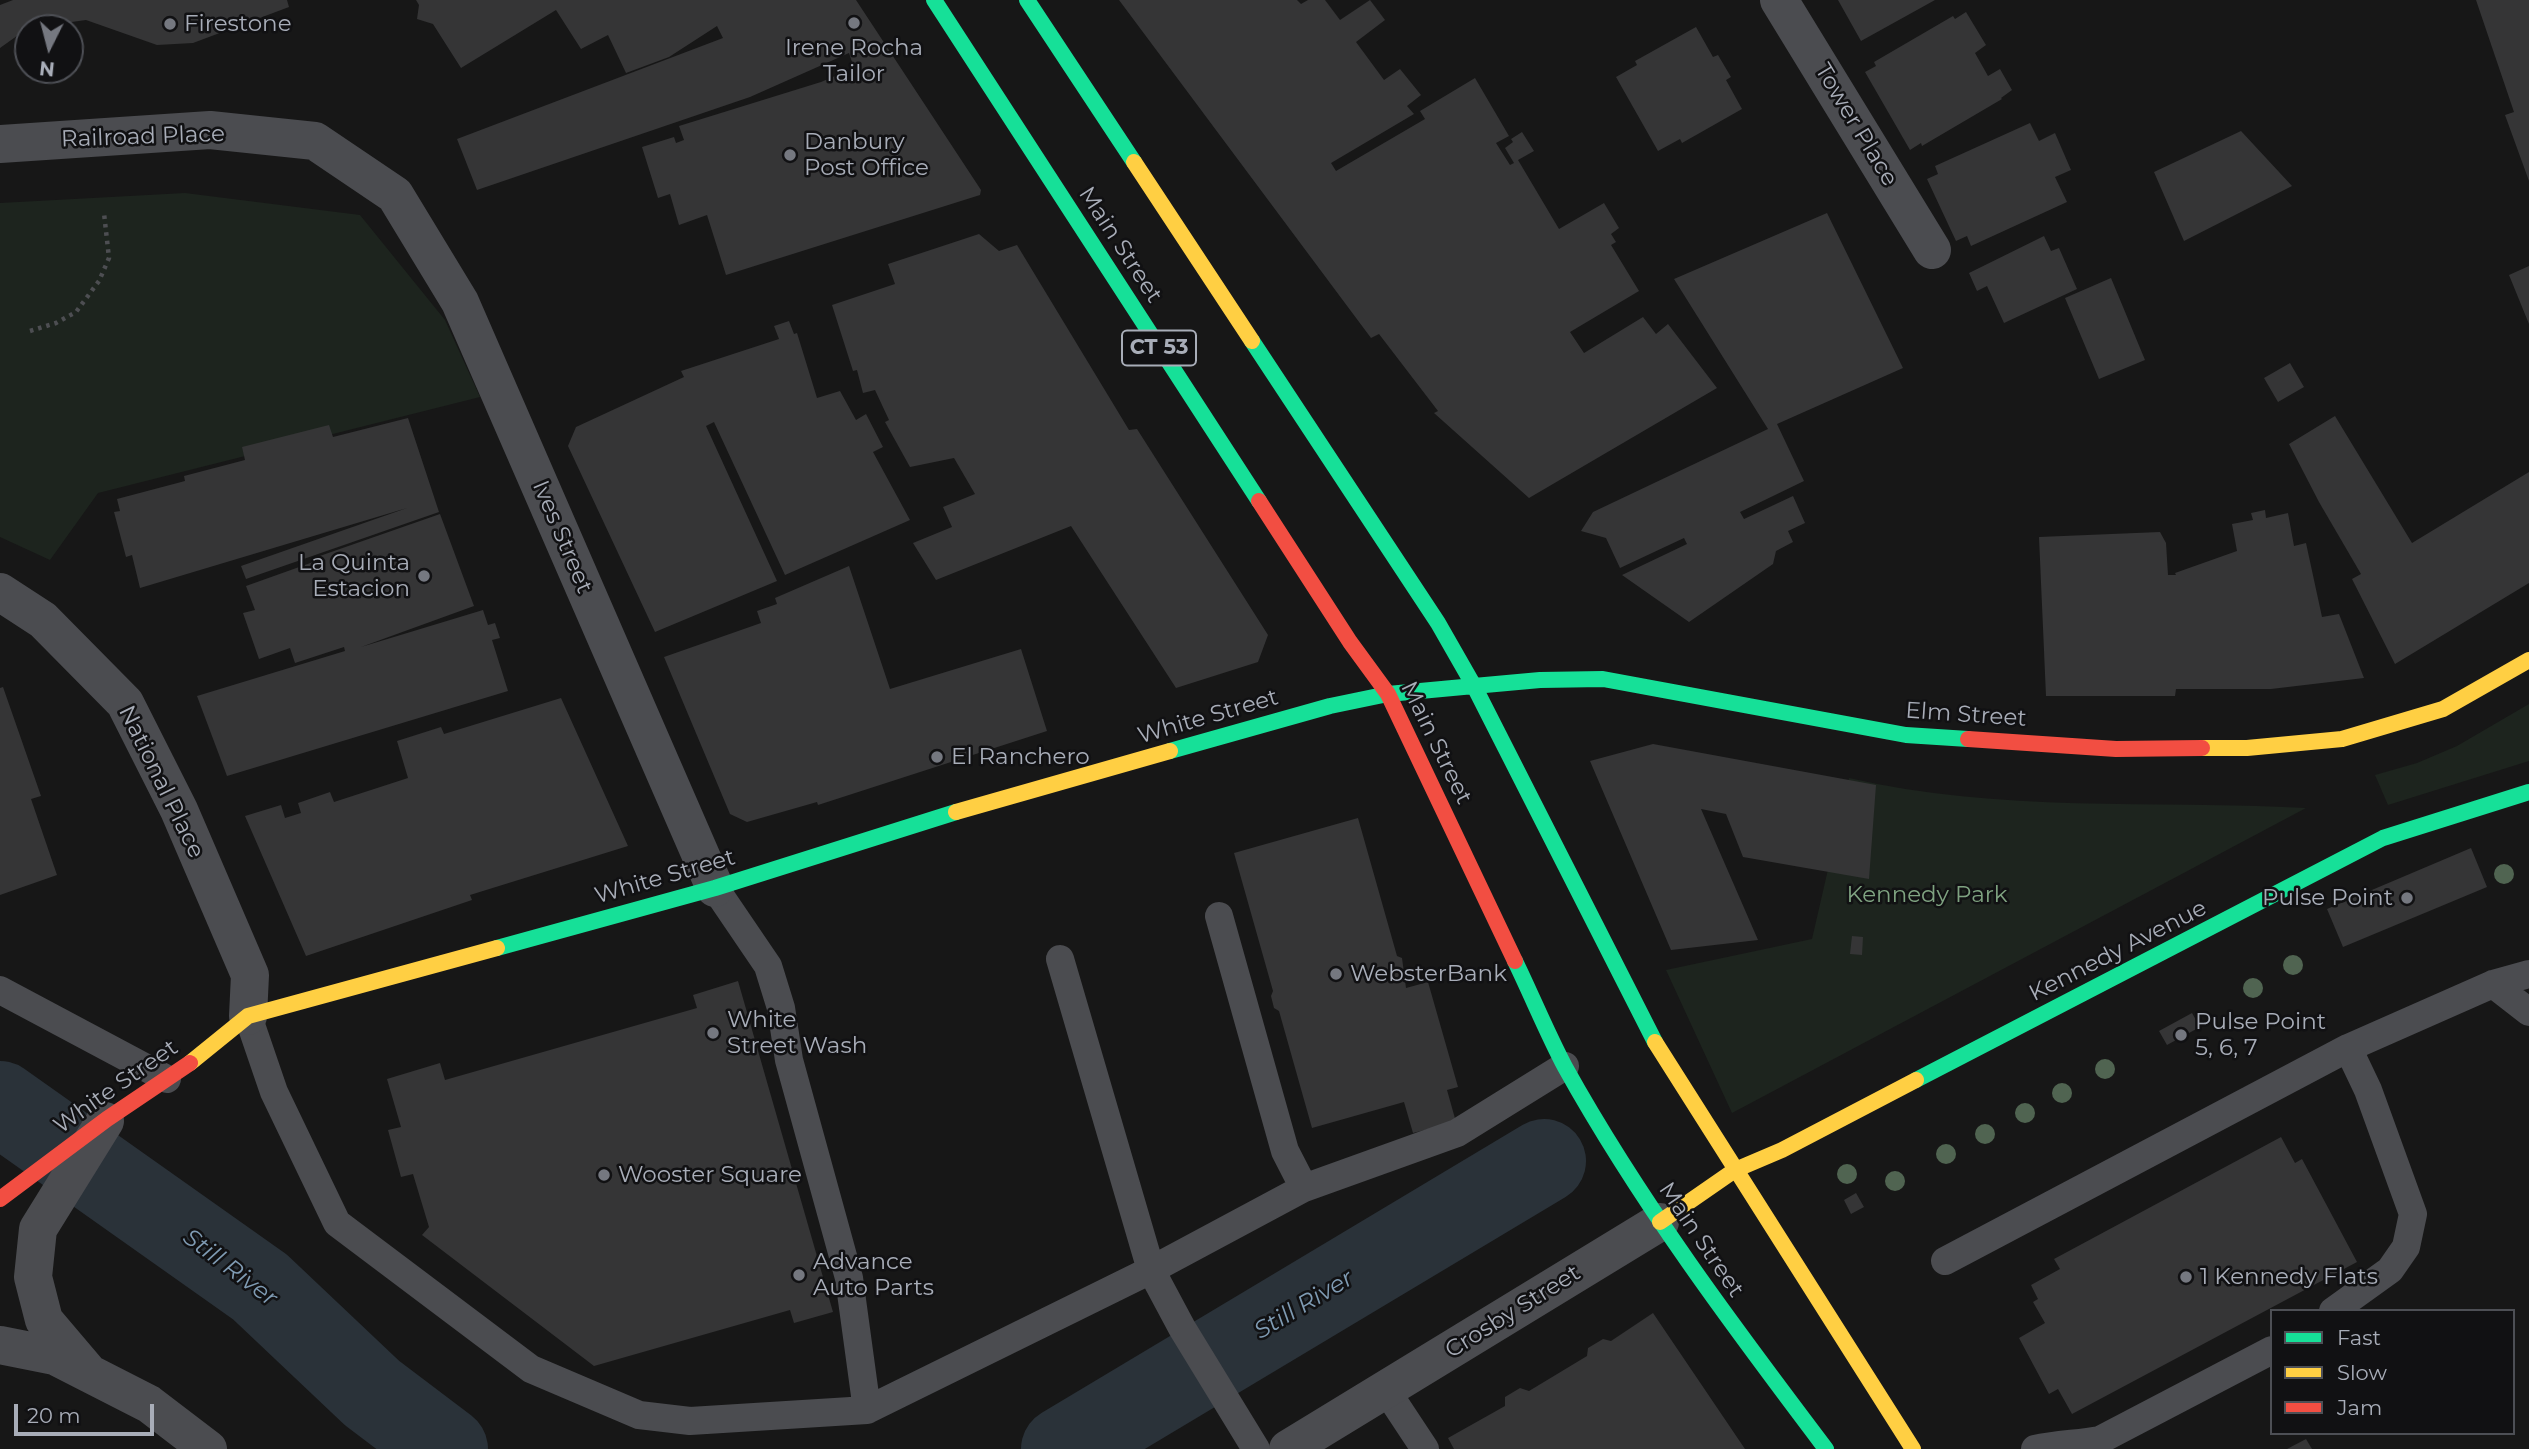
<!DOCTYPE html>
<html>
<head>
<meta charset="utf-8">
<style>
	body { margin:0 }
	#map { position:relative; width:2529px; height:1449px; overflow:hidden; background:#171717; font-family:Montserrat,sans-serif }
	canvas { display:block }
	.legend { position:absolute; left:2270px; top:1309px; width:245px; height:126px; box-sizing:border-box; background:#111113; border:2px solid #4d4f55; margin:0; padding:9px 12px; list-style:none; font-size:21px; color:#a8adb8 }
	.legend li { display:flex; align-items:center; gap:14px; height:35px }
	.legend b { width:35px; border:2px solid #4d4f55 }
	.north { position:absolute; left:14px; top:14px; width:70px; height:70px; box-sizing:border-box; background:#111113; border:2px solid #4d4f55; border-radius:50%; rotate:186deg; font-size:19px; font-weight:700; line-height:28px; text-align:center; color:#a8adb8 }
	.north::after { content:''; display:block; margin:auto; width:24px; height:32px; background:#757880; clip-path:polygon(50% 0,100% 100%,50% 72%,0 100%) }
	.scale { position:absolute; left:14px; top:1404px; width:140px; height:32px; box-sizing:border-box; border:4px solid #a8adb8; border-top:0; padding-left:9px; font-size:21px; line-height:24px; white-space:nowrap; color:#a8adb8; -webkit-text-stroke:5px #111113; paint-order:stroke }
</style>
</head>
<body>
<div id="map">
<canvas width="2529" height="1449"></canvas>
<ul class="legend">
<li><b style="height:9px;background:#16e098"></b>Fast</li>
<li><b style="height:9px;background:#ffcf43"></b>Slow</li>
<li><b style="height:9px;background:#f24e42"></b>Jam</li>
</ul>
<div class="north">N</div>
<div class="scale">20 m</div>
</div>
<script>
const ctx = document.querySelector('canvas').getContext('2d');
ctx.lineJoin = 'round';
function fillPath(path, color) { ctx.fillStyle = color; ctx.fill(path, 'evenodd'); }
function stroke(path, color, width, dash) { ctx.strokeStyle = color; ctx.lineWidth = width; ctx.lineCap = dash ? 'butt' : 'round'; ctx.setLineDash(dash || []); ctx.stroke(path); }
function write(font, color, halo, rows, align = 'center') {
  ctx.font = font + ' Montserrat,sans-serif'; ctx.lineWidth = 5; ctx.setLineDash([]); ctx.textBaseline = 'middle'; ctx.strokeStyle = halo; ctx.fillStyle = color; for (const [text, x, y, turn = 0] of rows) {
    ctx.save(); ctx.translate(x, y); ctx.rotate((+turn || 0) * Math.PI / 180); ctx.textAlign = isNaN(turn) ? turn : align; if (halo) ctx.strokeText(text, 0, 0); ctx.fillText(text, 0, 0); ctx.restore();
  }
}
const green = new Path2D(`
	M185 193 360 215 445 320 480 397 98 493 50 560 0 537V203Z
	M2529 704V761L2388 805 2375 775 2417 763 2457 746Z
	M1849 778C1999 813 2153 800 2306 808L1732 1113 1666 970 1812 939Z`);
const river = new Path2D(`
	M0 1103 260 1287 372 1393 446 1449
	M1063 1449 1544 1161`);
const building = new Path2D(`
	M13 0H287L289 7 193 43 157 45 86 20 28 28 0 48V5Z
	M416 0H856L981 190 980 195 726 275 707 215 679 225 670 194 658 198 642 147 674 137 676 143 684 140 679 126 821 82 854 68 849 53 750 97 477 190 457 139 723 38 717 26 669 57 626 73 608 35 581 49 556 10 461 68 433 24 417 19 419 5Z
	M1119 0H1297L1301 4 1308 0H1325L1340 20 1370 0 1385 20 1356 42 1384 80 1400 69 1421 95 1407 106 1414 114 1331 163 1336 171 1425 119 1420 111 1475 78 1509 136 1496 143 1510 165 1514 163 1505 148 1513 142 1511 139 1522 132 1534 151 1518 160 1559 229 1604 203 1619 228 1611 234 1616 242 1611 245 1639 291 1570 332 1584 353 1643 317 1656 334 1668 324 1717 388 1529 498 1434 413 1438 411 1379 334 1371 338Z
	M1838 0H1935L1861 41Z
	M2476 0H2529V181L2505 115 2514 112Z
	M1966 12 1986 45 1975 53 1988 76 2000 69 2012 90 2001 98 2002 99 1922 146 1921 143 1910 150 1865 72 1876 66 1874 62 1953 16 1955 19Z
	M1696 27 1713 57 1718 55 1731 77 1726 80 1742 109 1682 143 1680 139 1658 151 1616 77 1637 65 1635 61Z
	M2030 123 2039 141 2055 133 2071 170 2055 177 2067 202 1971 246 1967 236 1956 241 1927 179 1938 174 1935 166Z
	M2241 131 2292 186 2184 241 2154 172Z
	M1827 213 1903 368 1777 424 1804 481 1740 512 1744 519 1793 496 1805 523 1788 531 1793 542 1776 551 1773 564 1689 622 1622 575 1687 544 1684 538 1620 568 1606 538 1581 531 1593 512 1768 429 1674 279Z
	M979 234 999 251 1017 245 1129 430 1137 429 1268 635 1258 662 1176 688 1071 526 936 580 913 543 952 527 943 507 975 494 954 458 910 467 885 422 889 420 875 390 863 393 857 370 853 371 832 305 895 284 888 264Z
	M2044 236 2051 251 2059 248 2077 289 2004 323 1987 286 1977 291 1969 273Z
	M2529 266V324L2509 275Z
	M2111 278 2145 360 2099 379 2065 298Z
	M789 321 794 334 797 333 817 398 840 391 856 420 866 414 883 447 873 452 910 520 785 575 714 422 706 426 777 581 655 632 568 446 576 427 684 377 681 371 779 339 774 326Z
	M2290 363 2304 387 2278 402 2264 378Z
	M2335 416 2412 543 2529 472V583L2395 664 2352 579 2361 574 2319 502 2289 444Z
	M408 418 439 512 246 579 241 566 407 508 140 588 132 555 126 557 114 512 120 511 117 499 185 481 184 476 245 460 242 447 329 425 333 437Z
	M2265 510 2266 518 2288 513 2294 546 2306 543 2322 617 2339 614 2364 678 2271 689H2176L2175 696H2046L2039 537 2160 532 2166 543 2168 575H2176L2175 573 2237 551 2232 524 2253 520 2251 513Z
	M440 514 474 606 361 647 483 610 488 625 495 623 500 638 492 640 508 691 227 776 197 696 345 651 344 647 295 663 290 648 259 659 243 613 255 610 246 586 316 561 314 558Z
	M849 566 890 689 1021 649 1047 731 818 805 817 802 747 822 730 814 664 657 761 623 757 611 777 604 775 598Z
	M3 687 41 796 31 799 57 875 0 895V688Z
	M561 698 628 846 470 895 472 900 306 956 245 816 281 805 285 818 301 813 298 803 330 792 334 802 408 778 397 741 441 727 444 734Z
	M1653 744 1876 785 1869 879 1743 857 1726 814 1701 809 1758 940 1671 950 1590 761Z
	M1358 818 1397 956 1402 958 1406 988 1428 982 1458 1087 1447 1090 1456 1122 1413 1133 1404 1102 1312 1128 1279 1011 1274 1008 1271 996 1273 991 1234 853Z
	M2471 848 2487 887 2343 947 2327 909Z
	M1852 936 1863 937 1862 955 1850 954Z
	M738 981 833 1312 794 1323 790 1310 594 1366 422 1235 429 1227 413 1174 401 1177 388 1130 401 1127 387 1079 440 1063 445 1080 697 1008 693 995Z
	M2192 1013 2200 1027 2167 1045 2159 1031Z
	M2281 1137 2295 1163 2302 1159 2357 1262 2072 1414 2058 1389 2049 1394 2019 1338 2045 1323 2033 1302 2038 1299 2031 1285 2060 1269 2054 1259Z
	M1856 1193 1864 1207 1851 1214 1844 1200Z
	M1653 1313 1745 1449H1454L1448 1438 1505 1406V1397L1520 1388 1529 1391 1587 1356 1588 1348 1603 1339 1611 1341Z
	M2306 1439 2312 1449H2287Z`);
const path = new Path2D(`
	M30 331 56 323 76 312 99 281 109 258 104 213`);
const lane = new Path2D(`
	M715 888 768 966 781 1008 789 1060 849 1278 867 1410
	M1219 916 1285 1151 1304 1188
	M1060 959 1151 1270 1182 1328 1256 1449
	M2493 984 2529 1012
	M0 990 167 1079
	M248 1016 274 1092 337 1223 531 1369 639 1415 690 1421 867 1410 1151 1270 1304 1188 1457 1133 1565 1066
	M1945 1261 2348 1048 2493 984 2529 974
	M2333 1311 2390 1270 2406 1247 2413 1214 2368 1090 2348 1048
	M1386 1390 1425 1449
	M2035 1449C2057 1444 2078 1444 2100 1440L2272 1350`);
const street = new Path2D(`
	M1779 0 1932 250
	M0 144 210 130 315 141 395 195 460 302 715 888
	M0 592 43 620 125 703 179 810 250 975 248 1016
	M0 1345 55 1356 149 1404 208 1449
	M89 1373 44 1320 33 1277 38 1229 105 1121
	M1288 1449 1660 1222`);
const fast = new Path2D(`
	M934 0 1259 501
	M1027 0 1134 162
	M1170 751 1330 706 1388 694 1474 686 1438 623 1252 341
	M497 948 715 888 956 812
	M1515 961C1532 996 1547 1033 1565 1067 1640 1202 1733 1326 1826 1449
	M1655 1042 1474 686 1540 680 1603 679 1906 735 1968 739
	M1916 1080 2383 838 2529 792`);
const slow = new Path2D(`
	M1134 162 1252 341
	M2202 748H2247L2342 739 2443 709 2529 660
	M956 812 1170 751
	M1655 1042 1913 1449
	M190 1063 248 1016 497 948
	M1660 1222 1735 1170 1782 1150 1916 1080`);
const jam = new Path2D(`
	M1259 501 1350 642 1388 694
	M1388 694 1515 961
	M1968 739 2116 749 2202 748
	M0 1199 107 1119 190 1063`);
const trees = [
	[2504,874],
	[2293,965],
	[2253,988],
	[2105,1069],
	[2062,1093],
	[2025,1113],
	[1985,1134],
	[1946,1154],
	[1847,1174],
	[1895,1181]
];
const markers = [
	[854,23,7,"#757880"],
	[170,24,7,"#757880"],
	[790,155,7,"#757880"],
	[424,576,7,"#757880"],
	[937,757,7,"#757880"],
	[2407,898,7,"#757880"],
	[1336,974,7,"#757880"],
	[713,1033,7,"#757880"],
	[2181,1035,7,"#757880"],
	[604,1175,7,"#757880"],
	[799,1275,7,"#757880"],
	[2186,1277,7,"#757880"]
];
const shields = [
	[1159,348,74]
];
const shieldNames = [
	["CT 53",1159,348]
];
const poiNames = [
	["Firestone",184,24],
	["Irene Rocha",854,48,"center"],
	["Tailor",854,74,"center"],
	["Danbury",804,142],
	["Post Office",804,168],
	["La Quinta",410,563,"right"],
	["Estacion",410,589,"right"],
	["El Ranchero",951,757],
	["Pulse Point",2393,898,"right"],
	["WebsterBank",1350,974],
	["White",727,1020],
	["Street Wash",727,1046],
	["Pulse Point",2195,1022],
	["5, 6, 7",2195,1048],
	["Wooster Square",618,1175],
	["Advance",813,1262],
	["Auto Parts",813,1288],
	["1 Kennedy Flats",2200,1277]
];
const streetNames = [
	["Tower Place",1856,125,59],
	["Railroad Place",143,137,-2],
	["Main Street",1120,245,57],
	["Ives Street",562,537,67],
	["Elm Street",1966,715,4],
	["White Street",1208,717,-16],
	["Main Street",1436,743,64],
	["National Place",161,782,64],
	["White Street",665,877,-16],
	["Kennedy Avenue",2118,951,-27],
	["White Street",116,1087,-35],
	["Main Street",1701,1240,56],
	["Crosby Street",1513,1312,-32]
];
const parkNames = [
	["Kennedy Park",1927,895]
];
const waterNames = [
	["Still River",230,1268,37],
	["Still River",1304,1305,-31]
];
fillPath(green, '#1d241e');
stroke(river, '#2a3239', 84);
fillPath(building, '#353536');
stroke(path, '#4d4e52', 4.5, [3.5, 5]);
stroke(lane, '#4b4c50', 28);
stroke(street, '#4b4c50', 38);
stroke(fast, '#16e098', 16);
stroke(slow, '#ffcf43', 16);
stroke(jam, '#f24e42', 16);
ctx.fillStyle = '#506451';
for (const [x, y] of trees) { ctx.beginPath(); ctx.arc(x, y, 10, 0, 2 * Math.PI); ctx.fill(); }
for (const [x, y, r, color] of markers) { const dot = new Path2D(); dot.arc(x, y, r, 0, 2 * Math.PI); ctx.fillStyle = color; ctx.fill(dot); stroke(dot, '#111113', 2.5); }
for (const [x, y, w] of shields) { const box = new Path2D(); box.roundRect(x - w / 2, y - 17.5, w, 35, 5); ctx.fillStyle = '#111113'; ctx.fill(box); stroke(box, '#a8adb8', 2); }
write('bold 21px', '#a8adb8', null, shieldNames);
write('23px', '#a8adb8', '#111113', poiNames, 'left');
write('23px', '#a8adb8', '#111113', streetNames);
write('23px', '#7fa381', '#111113', parkNames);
write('italic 24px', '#7f9bb3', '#111113', waterNames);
</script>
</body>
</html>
